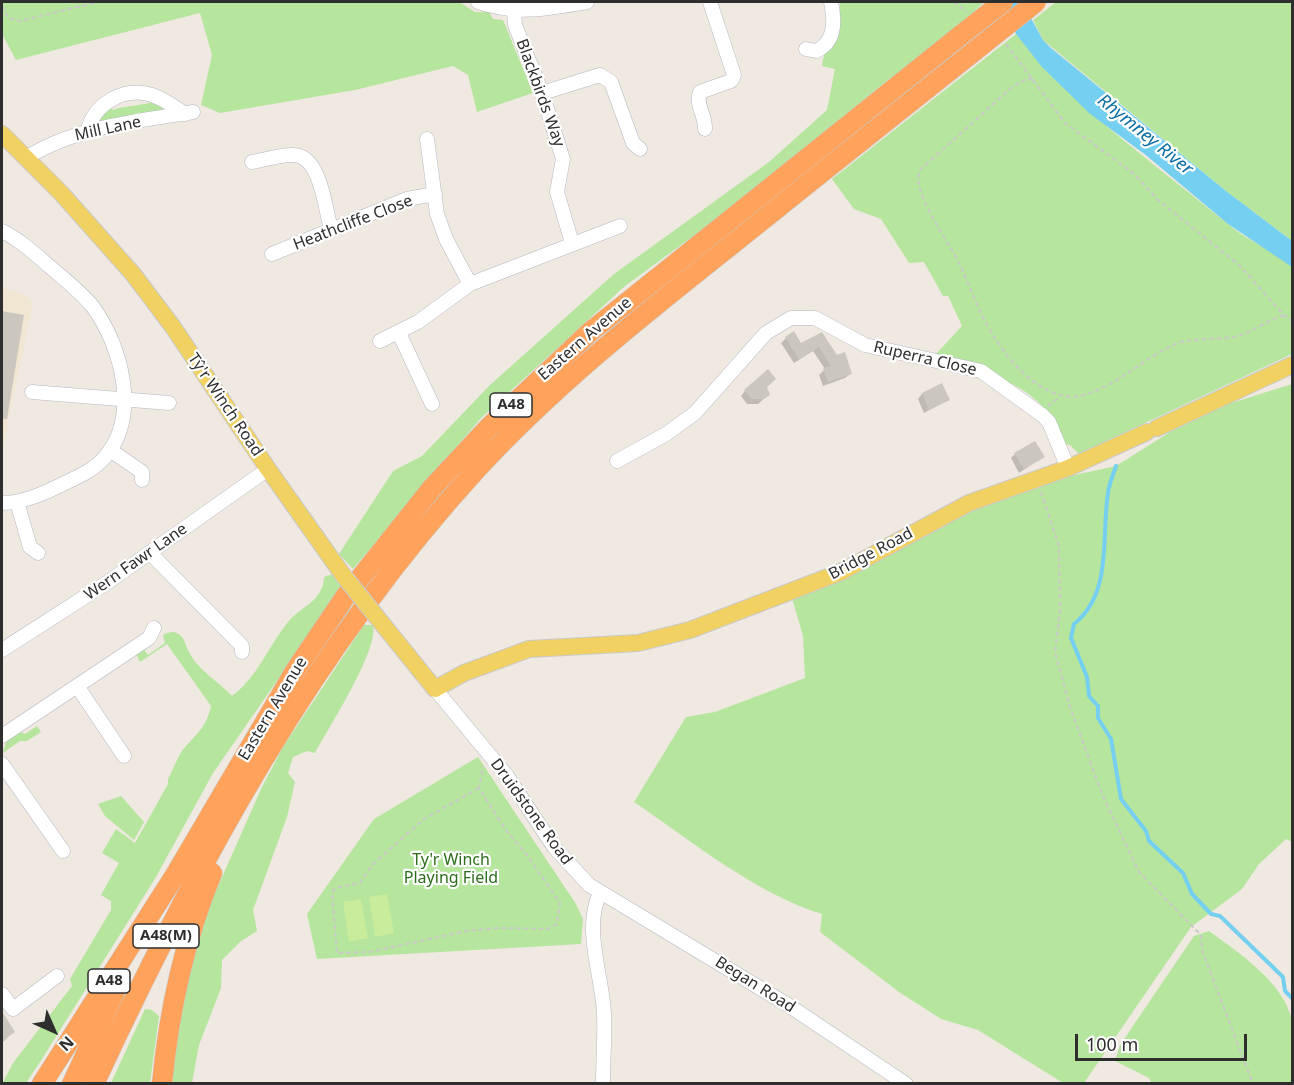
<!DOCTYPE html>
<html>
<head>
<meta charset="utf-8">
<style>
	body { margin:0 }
	#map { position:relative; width:1294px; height:1085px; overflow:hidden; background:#efe9e1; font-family:"Noto Sans",sans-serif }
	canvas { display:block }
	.frame { position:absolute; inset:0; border:3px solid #2e2e2e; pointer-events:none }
	.north { position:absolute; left:24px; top:1001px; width:60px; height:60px; -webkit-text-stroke:4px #fff; paint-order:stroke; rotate:135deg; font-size:16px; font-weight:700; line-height:24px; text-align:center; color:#2e2e2e }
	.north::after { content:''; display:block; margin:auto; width:21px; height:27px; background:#2e2e2e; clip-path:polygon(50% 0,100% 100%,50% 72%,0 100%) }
	.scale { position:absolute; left:1075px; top:1034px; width:172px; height:27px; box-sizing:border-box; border:3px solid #2e2e2e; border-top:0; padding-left:8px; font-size:18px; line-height:21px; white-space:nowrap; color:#2e2e2e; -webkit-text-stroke:4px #fff; paint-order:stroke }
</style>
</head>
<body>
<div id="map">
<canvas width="1294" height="1085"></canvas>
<div class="frame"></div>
<div class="north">N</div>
<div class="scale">100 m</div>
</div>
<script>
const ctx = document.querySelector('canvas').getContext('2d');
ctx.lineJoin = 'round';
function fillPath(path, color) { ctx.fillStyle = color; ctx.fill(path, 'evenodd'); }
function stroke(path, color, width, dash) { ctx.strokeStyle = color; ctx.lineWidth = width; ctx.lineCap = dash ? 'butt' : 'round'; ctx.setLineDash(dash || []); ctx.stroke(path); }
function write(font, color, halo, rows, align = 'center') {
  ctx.font = font + ' "Noto Sans",sans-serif'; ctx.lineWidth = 4.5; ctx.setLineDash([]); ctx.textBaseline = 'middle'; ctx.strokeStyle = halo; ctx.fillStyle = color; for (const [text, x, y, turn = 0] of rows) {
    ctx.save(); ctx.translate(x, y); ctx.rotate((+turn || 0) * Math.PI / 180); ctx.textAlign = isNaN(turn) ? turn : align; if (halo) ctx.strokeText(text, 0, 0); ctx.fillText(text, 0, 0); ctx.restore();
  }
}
const education = new Path2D(`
	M2 287 25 295 31 301 32 307 2 451Z`);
const green = new Path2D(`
	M2 2H459L475 12H489L493 19 503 20 533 93 477 112 468 75 453 66 355 90 220 113 201 105 212 55 200 13 16 60 2 34Z
	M840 2H984L949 35 888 80 711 223 625 286 481 418 353 569 339 554 393 471 422 456 490 385 614 274 769 162 827 110 835 69 822 66C825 43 840 27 840 2Z
	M1056 2H1292V241L1226 191 1043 40 1033 20Z
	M1016 34C1075 109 1154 163 1228 224 1247 241 1274 250 1292 267V354L1079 454 1070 445 1065 444C1048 387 986 371 935 355L962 326 948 296H943L924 262 909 263 881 219 854 209 832 179Z
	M155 100 165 106 164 113 99 126 96 116 110 105 113 110C125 105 147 106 155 100Z
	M1292 384V842L1286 839 1259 864 1242 889 1191 927 1084 1083H1063L978 1030 941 1019 899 992 820 932 822 914C758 895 690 840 634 802L686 717 715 712 805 678 803 636 792 598 897 551 944 521 1065 477 1116 466 1178 427 1225 405Z
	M335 573 342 582 335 597 213 773 156 877 42 1059 26 1083 2 1084 13 1063 72 986 70 979 111 910V901L101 895 119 863 102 853 116 829 135 843 168 784V779C174 768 179 753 186 746 199 732 207 725 211 706L167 644 140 662 136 654 143 648 148 655 165 643 163 635C169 632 175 630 180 635 186 640 185 646 189 652 198 670 218 681 232 696 257 678 269 645 288 622 301 606 323 602 324 577Z
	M364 625H373C379 650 329 727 315 753L307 751 293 757 288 773 295 782 287 817 253 910 257 931 241 941 222 960 221 988 199 1045 192 1083 170 1084 186 975 204 918 261 789 283 747Z
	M37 726 41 732 27 741H20L3 753 6 742 20 732 25 734Z
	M478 757 576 904 583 919 581 944 317 959 307 914 374 819Z
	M121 796 144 822 134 840 105 816 98 804Z
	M1209 931C1238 952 1286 984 1292 1022 1294 1042 1293 1064 1292 1083H1152L1149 1078 1115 1061 1120 1045 1194 936Z
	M145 1009 152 1010 159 1016 150 1083H111Z`);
const pitch = new Path2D(`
	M387 894 394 933 375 937 369 897Z
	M361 899 368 938 349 942 343 902Z`);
const water = new Path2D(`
	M1002 2H1022L1043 40 1051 48 1226 191 1292 241V267L1228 224 1147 156 1089 113 1042 67 1016 34Z`);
const shadow = new Path2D(`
	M2 313 22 316 7 407 2 412Z
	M822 334 850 374 845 378 823 386 819 375 825 369 813 351 794 363 781 343 786 338 801 345Z
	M766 387 768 395 758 404H747L741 396 745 391Z
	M922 394 948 400 924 413 918 399Z
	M1015 454 1043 457 1019 473 1011 458Z
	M2 1014 13 1032 2 1043Z`);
const stream = new Path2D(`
	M1116 466C1113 475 1109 484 1108 493 1101 537 1113 593 1074 624L1071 638 1087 677 1089 696 1098 706V718L1111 739 1121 799 1146 831 1149 841 1183 873 1192 894 1211 914 1220 916 1283 977 1285 991 1292 998`);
const building = new Path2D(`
	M2 311 24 315 7 419H2Z
	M794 331 801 343 822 332 837 355 845 352 852 374 828 382 823 368 831 366 819 347 799 359 785 337Z
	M768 369 776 379 767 387 770 395 764 399H752L744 390Z
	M942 383 950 400 929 410 922 393Z
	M1035 441 1045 457 1024 469 1014 453Z
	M2 1011 15 1032 2 1041Z`);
const path = new Path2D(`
	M954 2 967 12
	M2 6 8 18 20 21 98 2
	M1006 44 1065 123 1133 173 1158 200 1239 265 1284 315 1292 321
	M1033 79 1025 80 1011 88 920 170C910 192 949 241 959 263 971 289 981 318 997 341 1014 368 1050 405 1084 395 1117 385 1141 361 1171 346 1190 336 1217 341 1238 336 1254 331 1268 320 1284 315
	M1048 406 1060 397
	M1041 492 1059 546 1060 610 1055 652 1070 707 1102 794 1139 872 1201 935 1202 950 1253 1084
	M479 788 424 819 372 865 360 883 335 888 332 893 337 953 370 952 466 931 499 928 547 929 557 924 560 903 527 855 505 829 479 788 483 766`);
const minor = new Path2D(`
	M478 2C519 15 545 9 587 2
	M514 11 515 25 542 93 563 159 557 192 572 243
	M806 49 816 51C836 42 835 20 831 2
	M542 93 600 75 611 82 633 143 640 149
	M705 129C706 116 695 105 700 92L731 81 734 75 710 2
	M87 132C94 104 123 86 152 95 164 99 175 107 185 114
	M427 139 437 214 446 239 470 284
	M26 158C75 127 137 121 193 112
	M252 162C265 160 281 154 294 155 321 156 325 209 331 229
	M2 231C20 240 34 253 49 266 64 279 81 292 93 307 122 347 140 416 105 457 95 469 80 476 67 482 47 492 24 503 2 503
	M272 254 407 199 435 194
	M399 333 432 404
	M380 341 418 322 470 284 620 226
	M32 392 169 403
	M110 450 142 472V480
	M617 461 666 434 695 413 766 333 791 318H815L865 345 981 371 1042 415 1049 422 1068 468
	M17 502 30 547 38 553
	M150 553 242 646V652
	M2 650 111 580 268 469
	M77 686 124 756
	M435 689 507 776 554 847 589 885 788 1005 906 1084
	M2 736 149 638 154 628
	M2 764 63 851
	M600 893C583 928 602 975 604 1013 605 1036 603 1060 603 1084
	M2 994 13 1009 57 976`);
const major = new Path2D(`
	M2 134 61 193 133 274 173 327 268 469 343 575
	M1157 428 1292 365
	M376 616 435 689 464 673 529 649 638 643 690 630 841 572 969 503 1068 468 1147 432`);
const highway = new Path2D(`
	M42 1084 174 877 295 671 345 597 432 488 488 428 590 332 961 35
	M72 1084 114 994
	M94 1084C195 866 313 648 476 470 555 384 648 311 740 238 817 176 894 115 972 53
	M162 1084C169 1010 184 941 212 873`);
const majorBridge = new Path2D(`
	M343 575 376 616`);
const highwayBridge = new Path2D(`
	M961 35 1003 2
	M972 53 1036 2`);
const shields = [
	[511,405,42],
	[166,936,66],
	[109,981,42]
];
const shieldNames = [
	["A48",511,405],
	["A48(M)",166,936],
	["A48",109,981]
];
const streetNames = [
	["Blackbirds Way",540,93,70],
	["Mill Lane",108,129,-12],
	["Heathcliffe Close",353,223,-21],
	["Eastern Avenue",585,339,-41],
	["Ruperra Close",925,359,13],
	["Tŷ'r Winch Road",225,405,56],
	["Bridge Road",871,554,-28],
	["Wern Fawr Lane",136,562,-35],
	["Eastern Avenue",273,709,-59],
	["Druidstone Road",531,812,54],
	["Began Road",755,985,32]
];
const parkNames = [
	["Ty'r Winch",451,860],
	["Playing Field",451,878]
];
const waterNames = [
	["Rhymney River",1145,135,39]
];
fillPath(education, '#f0e6d1');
fillPath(green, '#b6e59e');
fillPath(pitch, '#c9ec9a');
fillPath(water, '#75cff0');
fillPath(shadow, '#0003');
stroke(stream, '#75cff0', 4);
fillPath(building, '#cbc7bf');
stroke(minor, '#b4b7c1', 15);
stroke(major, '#c9c9c9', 18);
stroke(highway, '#c9c9c9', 21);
stroke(path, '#c9c9c9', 2, [4.5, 3]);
stroke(minor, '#fff', 14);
stroke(major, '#f2d163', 16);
stroke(highway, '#ffa35c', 20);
stroke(majorBridge, '#c9c9c9', 18, []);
stroke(highwayBridge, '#c9c9c9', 21, []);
stroke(majorBridge, '#f2d163', 16);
stroke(highwayBridge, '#ffa35c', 20);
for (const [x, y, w] of shields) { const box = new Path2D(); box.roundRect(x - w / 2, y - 12, w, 24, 4.5); ctx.fillStyle = '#fff'; ctx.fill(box); stroke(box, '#2e2e2e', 1.5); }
write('bold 15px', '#2e2e2e', null, shieldNames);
write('16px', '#2e2e2e', '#fff', streetNames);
write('16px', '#2c6e1b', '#fff', parkNames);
write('italic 18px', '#0d6fa3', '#fff', waterNames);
</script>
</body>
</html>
